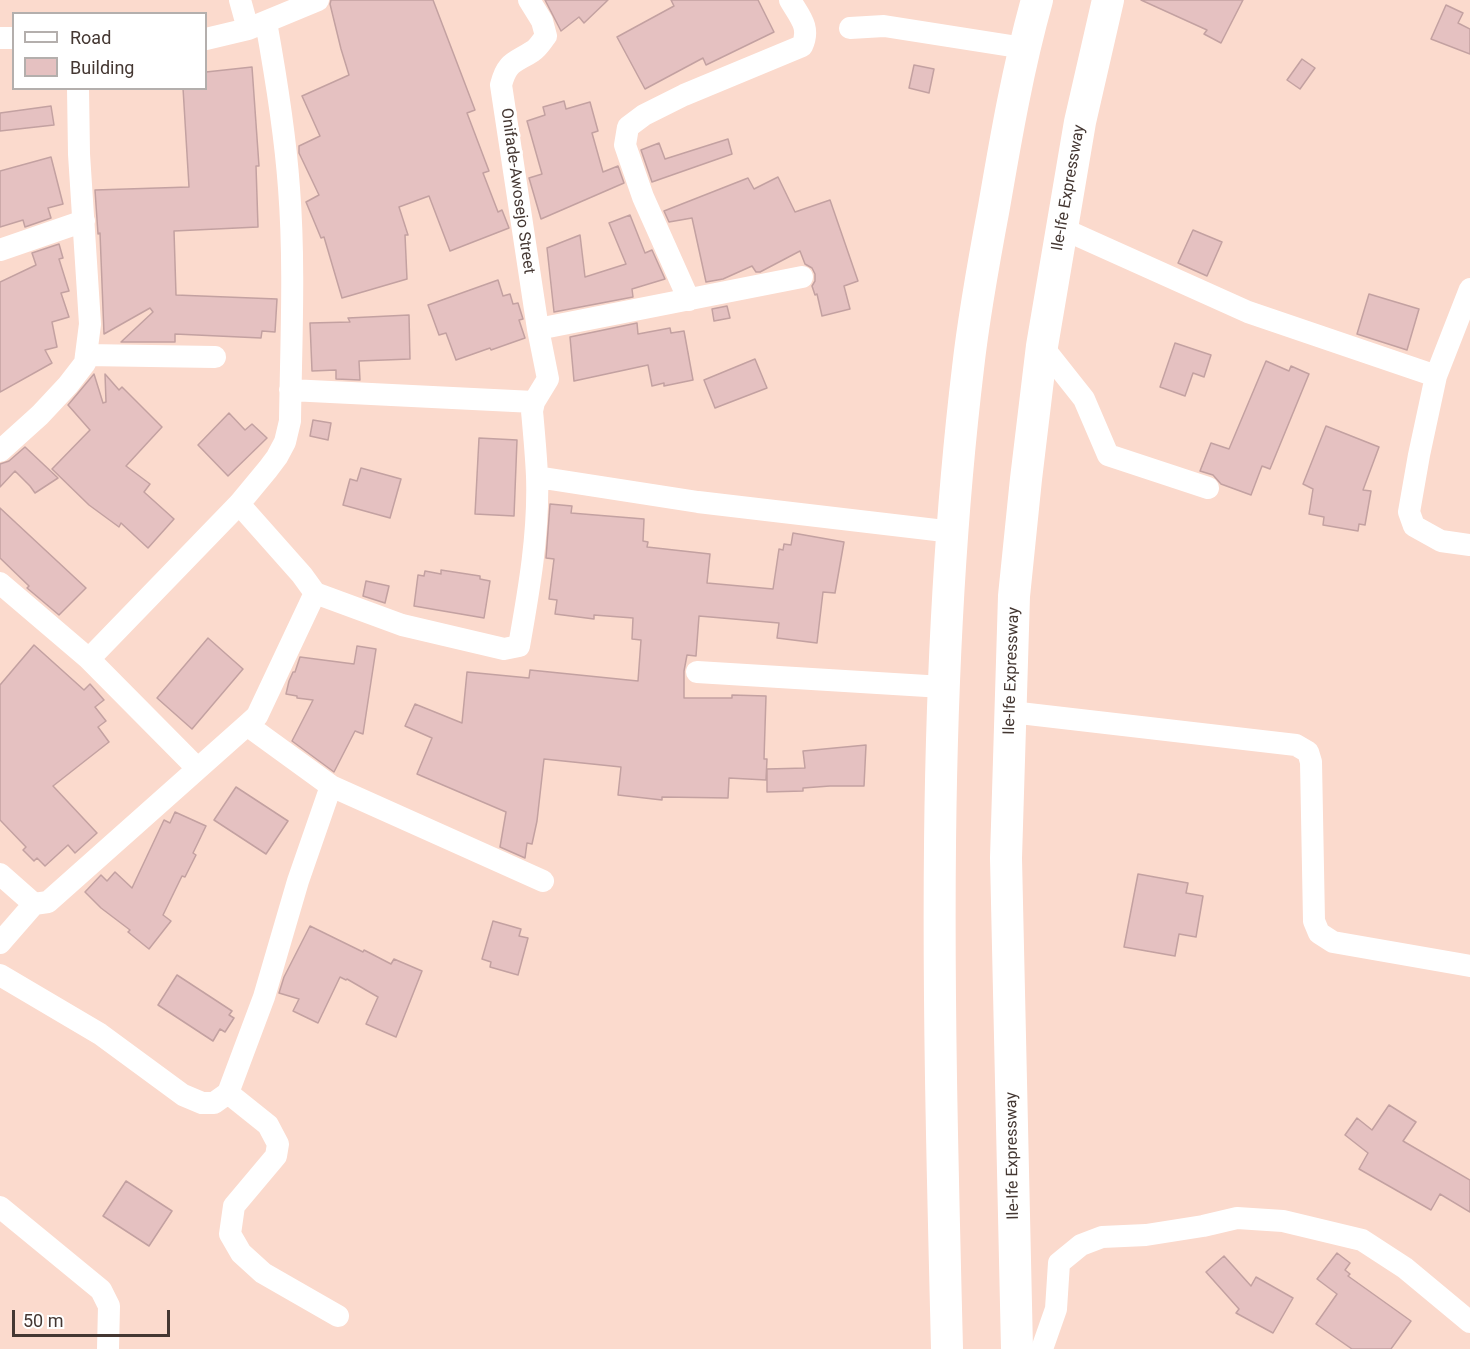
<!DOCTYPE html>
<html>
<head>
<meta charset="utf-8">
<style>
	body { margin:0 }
	#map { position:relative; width:1470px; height:1349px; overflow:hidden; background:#fbdacd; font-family:Roboto,sans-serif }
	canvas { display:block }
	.legend { position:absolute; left:12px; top:12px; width:195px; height:78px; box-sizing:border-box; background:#fff; border:2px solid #b4afad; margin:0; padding:8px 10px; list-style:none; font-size:18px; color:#443732 }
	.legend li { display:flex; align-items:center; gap:12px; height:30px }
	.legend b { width:30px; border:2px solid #b4afad }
	.scale { position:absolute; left:12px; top:1310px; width:158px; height:27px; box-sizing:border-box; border:3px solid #443732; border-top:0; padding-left:8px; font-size:18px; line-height:21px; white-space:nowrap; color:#443732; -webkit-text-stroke:4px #fff; paint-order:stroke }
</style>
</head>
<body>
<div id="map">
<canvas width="1470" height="1349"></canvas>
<ul class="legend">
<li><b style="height:8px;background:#fff"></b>Road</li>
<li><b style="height:16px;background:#e5c1c1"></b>Building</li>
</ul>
<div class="scale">50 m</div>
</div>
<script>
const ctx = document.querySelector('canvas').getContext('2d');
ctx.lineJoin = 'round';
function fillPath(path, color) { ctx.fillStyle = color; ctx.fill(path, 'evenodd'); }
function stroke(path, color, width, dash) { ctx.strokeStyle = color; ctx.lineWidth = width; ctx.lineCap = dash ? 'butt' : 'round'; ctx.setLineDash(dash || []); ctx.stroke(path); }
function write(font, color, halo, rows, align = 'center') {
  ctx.font = font + ' Roboto,sans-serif'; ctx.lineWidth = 6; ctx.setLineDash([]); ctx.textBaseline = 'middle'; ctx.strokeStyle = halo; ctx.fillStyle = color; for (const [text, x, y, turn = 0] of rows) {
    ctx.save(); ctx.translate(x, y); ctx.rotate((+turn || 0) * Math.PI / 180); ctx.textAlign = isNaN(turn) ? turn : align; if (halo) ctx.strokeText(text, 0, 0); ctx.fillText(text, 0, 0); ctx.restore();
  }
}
const building = new Path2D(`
	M331 0H433L475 110 467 113 489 171 483 173 498 212 502 210 509 228 450 251 429 196 399 207 408 235H405L407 279 342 298 324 237 321 238 306 202 319 195 299 153V146L320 136 302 96 349 75 341 49 330 4Z
	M545 0H608L584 23 579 17 561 31Z
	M671 0H758L774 32 706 65 703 58 645 89 617 37 674 6Z
	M1141 0H1243L1221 43 1204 34 1207 30Z
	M1446 5 1463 13 1458 23 1470 29V54L1431 39Z
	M1302 59 1315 68 1300 89 1287 80Z
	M914 65 934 69 929 93 909 88Z
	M252 67 259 166H256L258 227 174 231 176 295 277 299 275 332 262 331 261 338 175 334V342H121L153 312 150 308 104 334 100 233 98 234 95 190 189 187 183 88H206V72Z
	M564 101 566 109 590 102 598 131 592 133 603 172 618 166 624 183 541 219 529 178 542 174 527 121 545 115 543 107Z
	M51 106 54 125 0 131V113Z
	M728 139 732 154 652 182 641 150 659 143 665 159Z
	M51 157 63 204 48 208 51 218 25 227 23 220 0 227V171Z
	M778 177 795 212 830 200 858 281 844 286 850 309 822 316 817 294 815 295 812 286 815 281V274L812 268 805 264 800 251 760 272H756L752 266 723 279 706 282 692 218 669 222 664 211 748 178 754 189Z
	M630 215 645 253 652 250 665 279 632 289 633 297 554 312 547 248 580 235 585 277 626 264 609 223Z
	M1193 230 1222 242 1207 276 1178 263Z
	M59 244 63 258 59 259 69 291 61 293 69 317 52 322 57 347 45 350 52 363 0 392V282L36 265 32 253Z
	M498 280 503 296 510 294 513 304 518 303 523 319 519 320 525 338 491 350 490 348 456 360 446 333 439 335 428 305Z
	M1369 294 1419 309 1407 350 1357 334Z
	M727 306 730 318 714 321 712 309Z
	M409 315 410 359 359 361 360 380 336 379V370L312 371 310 323 350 322 348 318Z
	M637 323 638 334 670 328 671 333 684 331 693 380 664 386V383L652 386 648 365 574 381 570 337Z
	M1175 343 1211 355 1204 377 1193 373 1185 396 1160 387Z
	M755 359 767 388 715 408 704 380Z
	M1266 361 1289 371 1291 366 1309 374 1270 469 1262 466 1251 495 1221 484 1213 475 1200 471 1211 443 1229 449Z
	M94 374 103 403 106 402 105 374 119 390 122 387 162 427 126 466 150 484 144 492 174 519 148 548 121 523 119 527 89 505 52 469 90 430 68 405Z
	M229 413 245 430 252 424 267 438 228 476 198 445Z
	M313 420 331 423 328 440 310 436Z
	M1326 426 1379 447 1363 490 1371 491 1365 525 1359 524 1358 531 1323 525 1324 517 1309 514 1313 489 1303 484Z
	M479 438 517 440 514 516 475 514Z
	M25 447 58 478 35 493 30 486 15 471 0 487V464L9 461Z
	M361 468 401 479 390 518 343 505 350 479 357 481Z
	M550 504 572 506 571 513 644 519 643 541 648 542 647 547 710 554 707 583 773 589 779 549 783 550 784 544 791 545 793 533 844 542 835 593 823 592 817 643 777 638 779 623 699 616 696 656 687 655 684 671V698H732V695L766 696 764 759H767L766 780 729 778 728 798 662 797V800L618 795 621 767 544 759 537 821 532 844 527 843 525 858 500 847 506 812 417 774 432 738 405 726 415 704 462 723 467 672 529 678 530 670 638 681 641 640 632 639 633 618 594 615V619L555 614 557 600 549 599 554 559 546 558Z
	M0 508 86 588 59 615 27 588 29 586 0 558Z
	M441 570 480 576V579L490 581 484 618 414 606 418 575 424 576 425 571 441 574Z
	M366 581 389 586 385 603 363 596Z
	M208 638 243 669 192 729 157 698Z
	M34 645 84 690 90 684 104 700 95 707 106 721 98 727 109 742 53 786 97 833 75 853 68 845 45 866 37 858 34 861 23 850 26 847 0 820V685Z
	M357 646 376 649 363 734 355 731 334 772 292 741 313 700 297 698V696L286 694 289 681 293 672H295L300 657 354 664Z
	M866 745 864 786H830L803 788V791L767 792V769L805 768 803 751Z
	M236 787 288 821 266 854 214 820Z
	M175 812 206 826 193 853 196 855 185 877 182 876 163 915 171 921 149 949 128 932 130 930 101 908 85 892 101 875 107 881 115 872 132 888 164 820 170 823Z
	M1138 874 1188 883 1186 893 1203 896 1196 937 1179 934 1175 956 1124 947Z
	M493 921 521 929 519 936 528 938 518 975 490 967 491 962 482 959Z
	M310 926 363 952 364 950 391 964 394 959 422 971 396 1037 366 1024 378 997 347 979 346 980 340 977 318 1023 293 1011 299 999 279 993 284 977Z
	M177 975 232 1011 229 1015 234 1018 225 1032 220 1029 213 1041 158 1005Z
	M1389 1105 1416 1122 1403 1141 1470 1180V1212L1440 1194 1431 1210 1359 1169 1368 1153 1345 1135 1357 1118 1372 1130Z
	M126 1181 172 1211 149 1246 103 1216Z
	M1337 1253 1350 1263 1345 1270 1350 1274 1348 1276 1411 1321 1391 1349H1352L1316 1324 1337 1294 1317 1279Z
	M1224 1256 1251 1286 1256 1277 1293 1298 1273 1333 1236 1313 1239 1309 1206 1272Z`);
const minor = new Path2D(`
	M240 0 248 29
	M529 0 542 21 546 36C542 41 538 48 533 51 515 63 507 61 501 85L538 329 548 379 534 402
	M850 28 884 26 1024 48
	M0 38H14
	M206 39 248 29 318 0
	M1061 228 1248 312 1436 376
	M0 250 84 221
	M1470 289 1436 376 1419 455 1409 512 1414 526 1441 541 1470 545
	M689 300 643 197 625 145 628 127 644 115 684 95 802 46C811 27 799 16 790 0
	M538 329 802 277
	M1042 346 1084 399 1108 455 1208 488
	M86 355 215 357
	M290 390 534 402
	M0 451 40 415 68 385 85 363 90 324 79 154 78 88
	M537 477 698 502 953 532
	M239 504 302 575 315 593 402 625 504 649 519 646C529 590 539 533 537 476 536 454 534 433 532 411L534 402
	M0 583 89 659 197 768
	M89 659 239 504 268 469 277 457 285 442 290 421C291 343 295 265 289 188 285 132 276 77 266 22
	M697 672 943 687
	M1011 712 1296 745 1308 752 1311 762 1314 921 1319 933 1333 942 1470 966
	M247 725 331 786 543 881
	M0 874 34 904 48 902 247 725 257 716 315 593
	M0 943 34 904
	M0 975 100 1034 183 1095 202 1103H214L228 1093 264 997 298 881 331 786
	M228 1093 268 1125 278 1144 276 1156 234 1206 230 1234 241 1253 263 1273 338 1316
	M0 1207 101 1290 109 1306 108 1349
	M1042 1349 1056 1309 1059 1263 1081 1245 1102 1237 1146 1235 1203 1226 1237 1218 1283 1221 1362 1240 1405 1268 1470 1322`);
const highway = new Path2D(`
	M947 1349C939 1022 929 693 968 368 974 314 984 260 994 207 1006 137 1018 68 1037 0
	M1017 1349 1006 858 1014 596 1026 479 1042 346 1080 122 1108 0`);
const streetNames = [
	["Ile-Ife Expressway",1069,188,-80],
	["Onifade-Awosejo Street",517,191,82],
	["Ile-Ife Expressway",1012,671,-88],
	["Ile-Ife Expressway",1013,1156,-91]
];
fillPath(building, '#e5c1c1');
stroke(building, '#c3a1a1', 1.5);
stroke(minor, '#fff', 22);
stroke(highway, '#fff', 32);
write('16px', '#443732', '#fff', streetNames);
</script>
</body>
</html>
